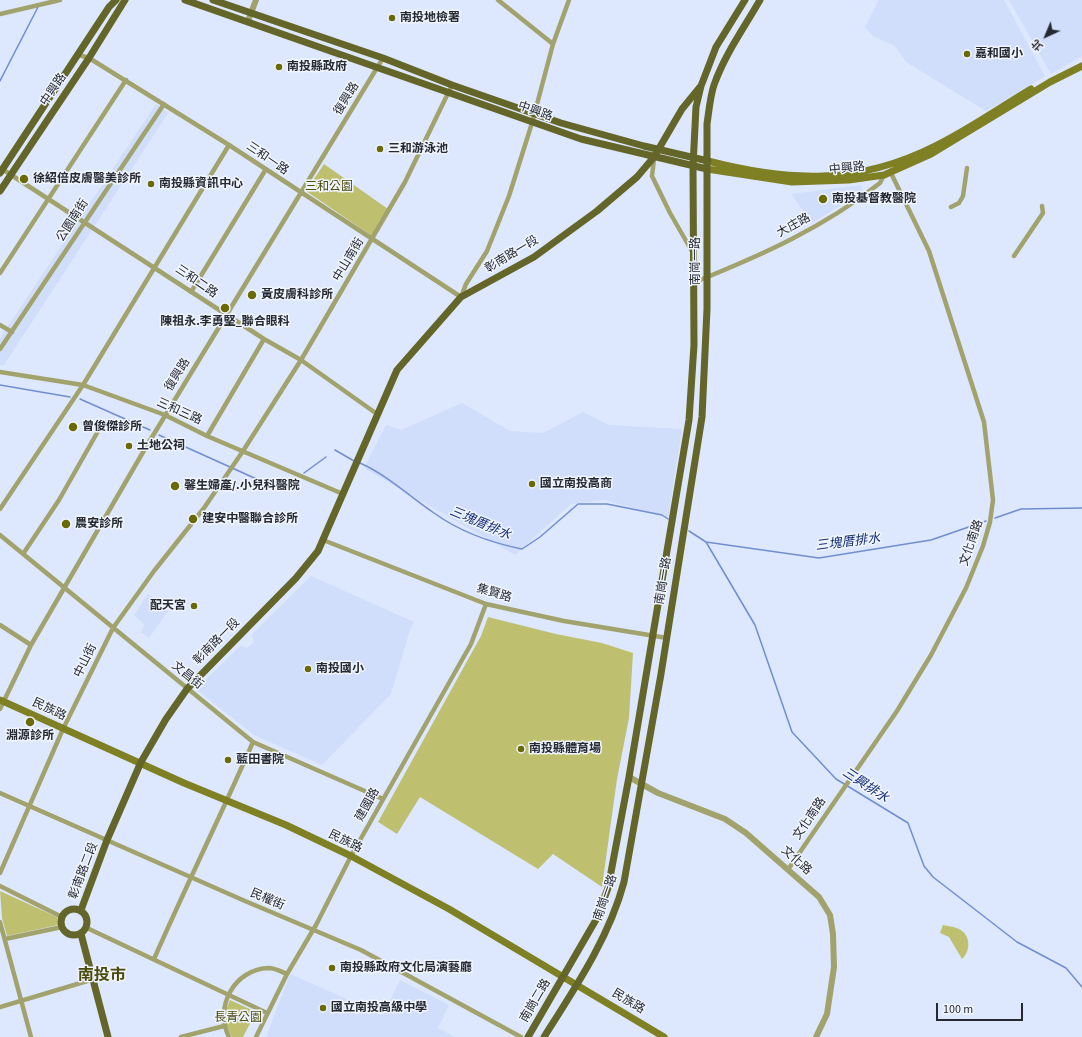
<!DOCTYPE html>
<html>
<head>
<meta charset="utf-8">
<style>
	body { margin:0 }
	#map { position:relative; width:1082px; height:1037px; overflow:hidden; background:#dde8ff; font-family:"Source Sans 3","Noto Sans TC",sans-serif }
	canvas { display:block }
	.north { position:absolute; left:1026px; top:16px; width:40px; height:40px; -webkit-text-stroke:3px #f1f5fe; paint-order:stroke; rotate:224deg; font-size:11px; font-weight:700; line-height:16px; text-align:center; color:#252931 }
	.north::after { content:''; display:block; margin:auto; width:14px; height:18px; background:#252931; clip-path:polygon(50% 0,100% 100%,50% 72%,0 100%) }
	.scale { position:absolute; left:936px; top:1003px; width:87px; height:18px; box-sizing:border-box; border:2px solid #252931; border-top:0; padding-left:5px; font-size:12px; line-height:14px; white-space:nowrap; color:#252931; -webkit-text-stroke:3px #f1f5fe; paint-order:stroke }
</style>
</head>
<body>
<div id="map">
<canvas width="1082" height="1037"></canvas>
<div class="north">北</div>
<div class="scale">100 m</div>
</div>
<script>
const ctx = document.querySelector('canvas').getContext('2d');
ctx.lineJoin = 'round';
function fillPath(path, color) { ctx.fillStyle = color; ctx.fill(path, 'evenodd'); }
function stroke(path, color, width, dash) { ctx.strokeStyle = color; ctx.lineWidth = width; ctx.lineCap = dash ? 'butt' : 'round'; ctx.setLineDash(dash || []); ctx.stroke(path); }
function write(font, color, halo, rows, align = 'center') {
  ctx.font = font + ' "Source Sans 3","Noto Sans TC",sans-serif'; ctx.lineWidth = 3; ctx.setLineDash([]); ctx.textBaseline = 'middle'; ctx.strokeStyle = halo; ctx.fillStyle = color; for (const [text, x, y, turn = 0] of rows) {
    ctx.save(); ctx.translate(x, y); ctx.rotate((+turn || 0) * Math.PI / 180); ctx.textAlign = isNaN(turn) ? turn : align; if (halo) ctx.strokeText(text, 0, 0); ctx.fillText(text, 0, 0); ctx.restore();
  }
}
const built = new Path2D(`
	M879 0H1004L1045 76 986 111 906 62 895 46 873 36 865 27Z
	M1009 0H1082V56L1051 74Z
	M156 104 168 113 4 365H0V338Z
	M861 185 863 191 812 223 791 194Z
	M462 403 510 431 543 433 583 412 609 425 682 429 668 518 605 500 571 504 515 555 364 468 386 425 401 430Z
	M311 576 414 622 409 633 391 694 322 765 254 735 196 689 240 646 247 648 254 642 252 634Z
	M148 594 168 611 149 638 141 632 145 625 134 615Z
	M290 974 383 1015 400 980 449 1005 438 1028 455 1037H266Z`);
const green = new Path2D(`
	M324 164 388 209 372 236 306 191Z
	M488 617 556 634 602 643 633 653 629 718 617 779 602 887 553 854 538 869 420 797 397 834 378 822 481 636Z
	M0 891 57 917 58 925 7 936 2 918Z
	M943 925C948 926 955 927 959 929 971 935 971 951 962 959L949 937 940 933Z
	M230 1000 256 1012 243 1037H232C224 1021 223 1017 230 1000Z`);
const stream = new Path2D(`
	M0 81 38 7
	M0 385 70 397
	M80 399 150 430
	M159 435 261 481 288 486 296 480
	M335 450 354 461
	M360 463C387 475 409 496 434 513 459 531 492 543 522 549L540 537 578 504H607L662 515 668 519
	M304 473 326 457
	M995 518 1021 509 1082 508
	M689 531 706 542 819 558 931 540 986 521
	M706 542 755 625 792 732 836 779 908 823 924 866 933 877 1017 942 1066 968 1082 987`);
const minor = new Path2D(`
	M498 0 553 44
	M0 14 60 0
	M79 55 89 58 229 145 461 297 466 284 487 251 509 196 532 123 553 44 569 0
	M654 159 652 176 670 213 693 253
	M2 169 264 339 301 360 377 414
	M951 207 959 203 963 196 967 168
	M1014 256 1043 213 1042 206
	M0 273 126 80
	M695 282C762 255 823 228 880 183L884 175
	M191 292 266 169
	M0 325 12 332
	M0 349 164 104
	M0 372 83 385 165 415 207 436 343 494
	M207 436 264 339
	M0 509 83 385 229 145
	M0 535 253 742 383 799
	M323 540 486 604 564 621 667 638
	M23 554 59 500 97 433
	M0 625 31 645
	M0 709 31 645 146 447 383 58
	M0 793 245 901 361 950 521 1037
	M789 868 897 711 931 655 966 588 983 546 990 522 993 500 984 422 929 251 890 171
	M0 873 63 729 113 628 154 571 204 508 243 451 301 360 405 182 452 85
	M0 886 62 917
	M0 922 31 1037
	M87 928 267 1013
	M5 939 62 927
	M154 959C186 886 221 815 253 742
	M0 1007 94 979
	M181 1037 224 1026
	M229 1037C214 1007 234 969 269 968 275 968 282 972 287 974
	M256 1037 287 974 316 925 351 856 471 644 486 604`);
const tertiary = new Path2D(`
	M248 21 256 0
	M629 777 658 793 725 819 746 833 819 897 830 915 833 934 834 967 827 1014 816 1037`);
const secondary = new Path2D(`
	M708 161C789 182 858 185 935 146 968 130 999 108 1031 89
	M707 169 792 182 849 180 884 175 931 154 1050 82 1082 66
	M0 700 184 783 286 825 351 856 449 909 664 1037`);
const primary = new Path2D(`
	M185 0 581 139 707 169
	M213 0 383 58 452 85 561 123 644 146 708 161
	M0 173 109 7 116 0
	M0 191 89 58 125 0
	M61 922a13 13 0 1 1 26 0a13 13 0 1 1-26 0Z
	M81 910 107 840 141 762 166 719 187 689 296 578 318 551 397 370 461 297 534 257 597 211 637 177 654 157 682 109 700 87
	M81 934 108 1037
	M528 1037 597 918 608 888 629 777 689 420 694 345 693 166 696 107 701 86 716 47 745 0
	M544 1037C575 988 609 938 624 882L661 674 702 417 707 309V124C709 111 710 97 714 85 725 54 744 28 760 0`);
const markers = [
	[392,18,4,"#696905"],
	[967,54,4,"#696905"],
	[279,67,4,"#696905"],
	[380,149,4,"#696905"],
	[24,179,5,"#696905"],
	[151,184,4,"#696905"],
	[823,199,5,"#696905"],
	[252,295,5,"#696905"],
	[225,308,5,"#696905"],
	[73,427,5,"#696905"],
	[129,446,4,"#696905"],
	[532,484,4,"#696905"],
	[175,486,5,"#696905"],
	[193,519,5,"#696905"],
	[66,524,5,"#696905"],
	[194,606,4,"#696905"],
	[308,669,4,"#696905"],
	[30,722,5,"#696905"],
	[521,749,4,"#696905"],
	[228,760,4,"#696905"],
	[332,968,4,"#696905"],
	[323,1008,4,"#696905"]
];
const poiNames = [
	["南投地檢署",400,18],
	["嘉和國小",975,54],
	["南投縣政府",287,67],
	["三和游泳池",388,149],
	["徐紹倍皮膚醫美診所",33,179],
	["南投縣資訊中心",159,184],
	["南投基督教醫院",832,199],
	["黃皮膚科診所",261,295],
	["陳祖永.李勇堅_聯合眼科",225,322,"center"],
	["曾俊傑診所",82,427],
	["土地公祠",137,446],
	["國立南投高商",540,484],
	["馨生婦產/.小兒科醫院",184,486],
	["建安中醫聯合診所",202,519],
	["農安診所",75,524],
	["配天宮",186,606,"right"],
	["南投國小",316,669],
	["淵源診所",30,736,"center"],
	["南投縣體育場",529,749],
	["藍田書院",236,760],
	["南投縣政府文化局演藝廳",340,968],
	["國立南投高級中學",331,1008]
];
const streetNames = [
	["中興路",54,90,-56],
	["復興路",347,99,-58],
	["中興路",535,112,19],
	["三和一路",267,159,34],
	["中興路",847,169,-6],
	["公園南街",73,221,-57],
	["大庄路",794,226,-29],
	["彰南路一段",512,255,-31],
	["中山南街",349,260,-59],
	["南崗一路",696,261,-90],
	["三和二路",196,282,34],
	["復興路",178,375,-58],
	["三和三路",179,412,24],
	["文化南路",972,543,-71],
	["南崗一路",664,581,-81],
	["集賢路",494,594,16],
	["彰南路一段",217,642,-45],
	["中山街",86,661,-64],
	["文昌街",187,676,39],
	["民族路",49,710,25],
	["建國路",368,805,-61],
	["文化南路",810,819,-56],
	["民族路",345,842,26],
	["文化路",796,861,42],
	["彰南路二段",84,871,-69],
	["南崗一路",606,898,-71],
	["民權街",267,900,23],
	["南崗二路",536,1001,-60],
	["民族路",628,1002,31]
];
const parkNames = [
	["三和公園",329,187],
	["長青公園",238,1018]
];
const waterNames = [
	["三塊厝排水",480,524,23],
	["三塊厝排水",848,543,-7],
	["三興排水",865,786,33]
];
const districtNames = [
	["南投市",102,976]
];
fillPath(built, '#d0ddfb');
fillPath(green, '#bec070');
stroke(stream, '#708ecf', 1.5);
stroke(minor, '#a1a26c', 4.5);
stroke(tertiary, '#a1a26c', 6);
stroke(secondary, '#7f8024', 7);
stroke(primary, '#646528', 7);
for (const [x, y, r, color] of markers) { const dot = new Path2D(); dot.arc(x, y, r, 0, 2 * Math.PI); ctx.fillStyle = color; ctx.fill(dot); stroke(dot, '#f1f5fe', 1.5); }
write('bold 12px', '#252931', '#f1f5fe', poiNames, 'left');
write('12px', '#252931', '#f1f5fe', streetNames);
write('12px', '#4c4d0f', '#f1f5fe', parkNames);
write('italic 13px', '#102a75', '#f1f5fe', waterNames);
write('bold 16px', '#4a4a0b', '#f1f5fe', districtNames);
</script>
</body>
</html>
